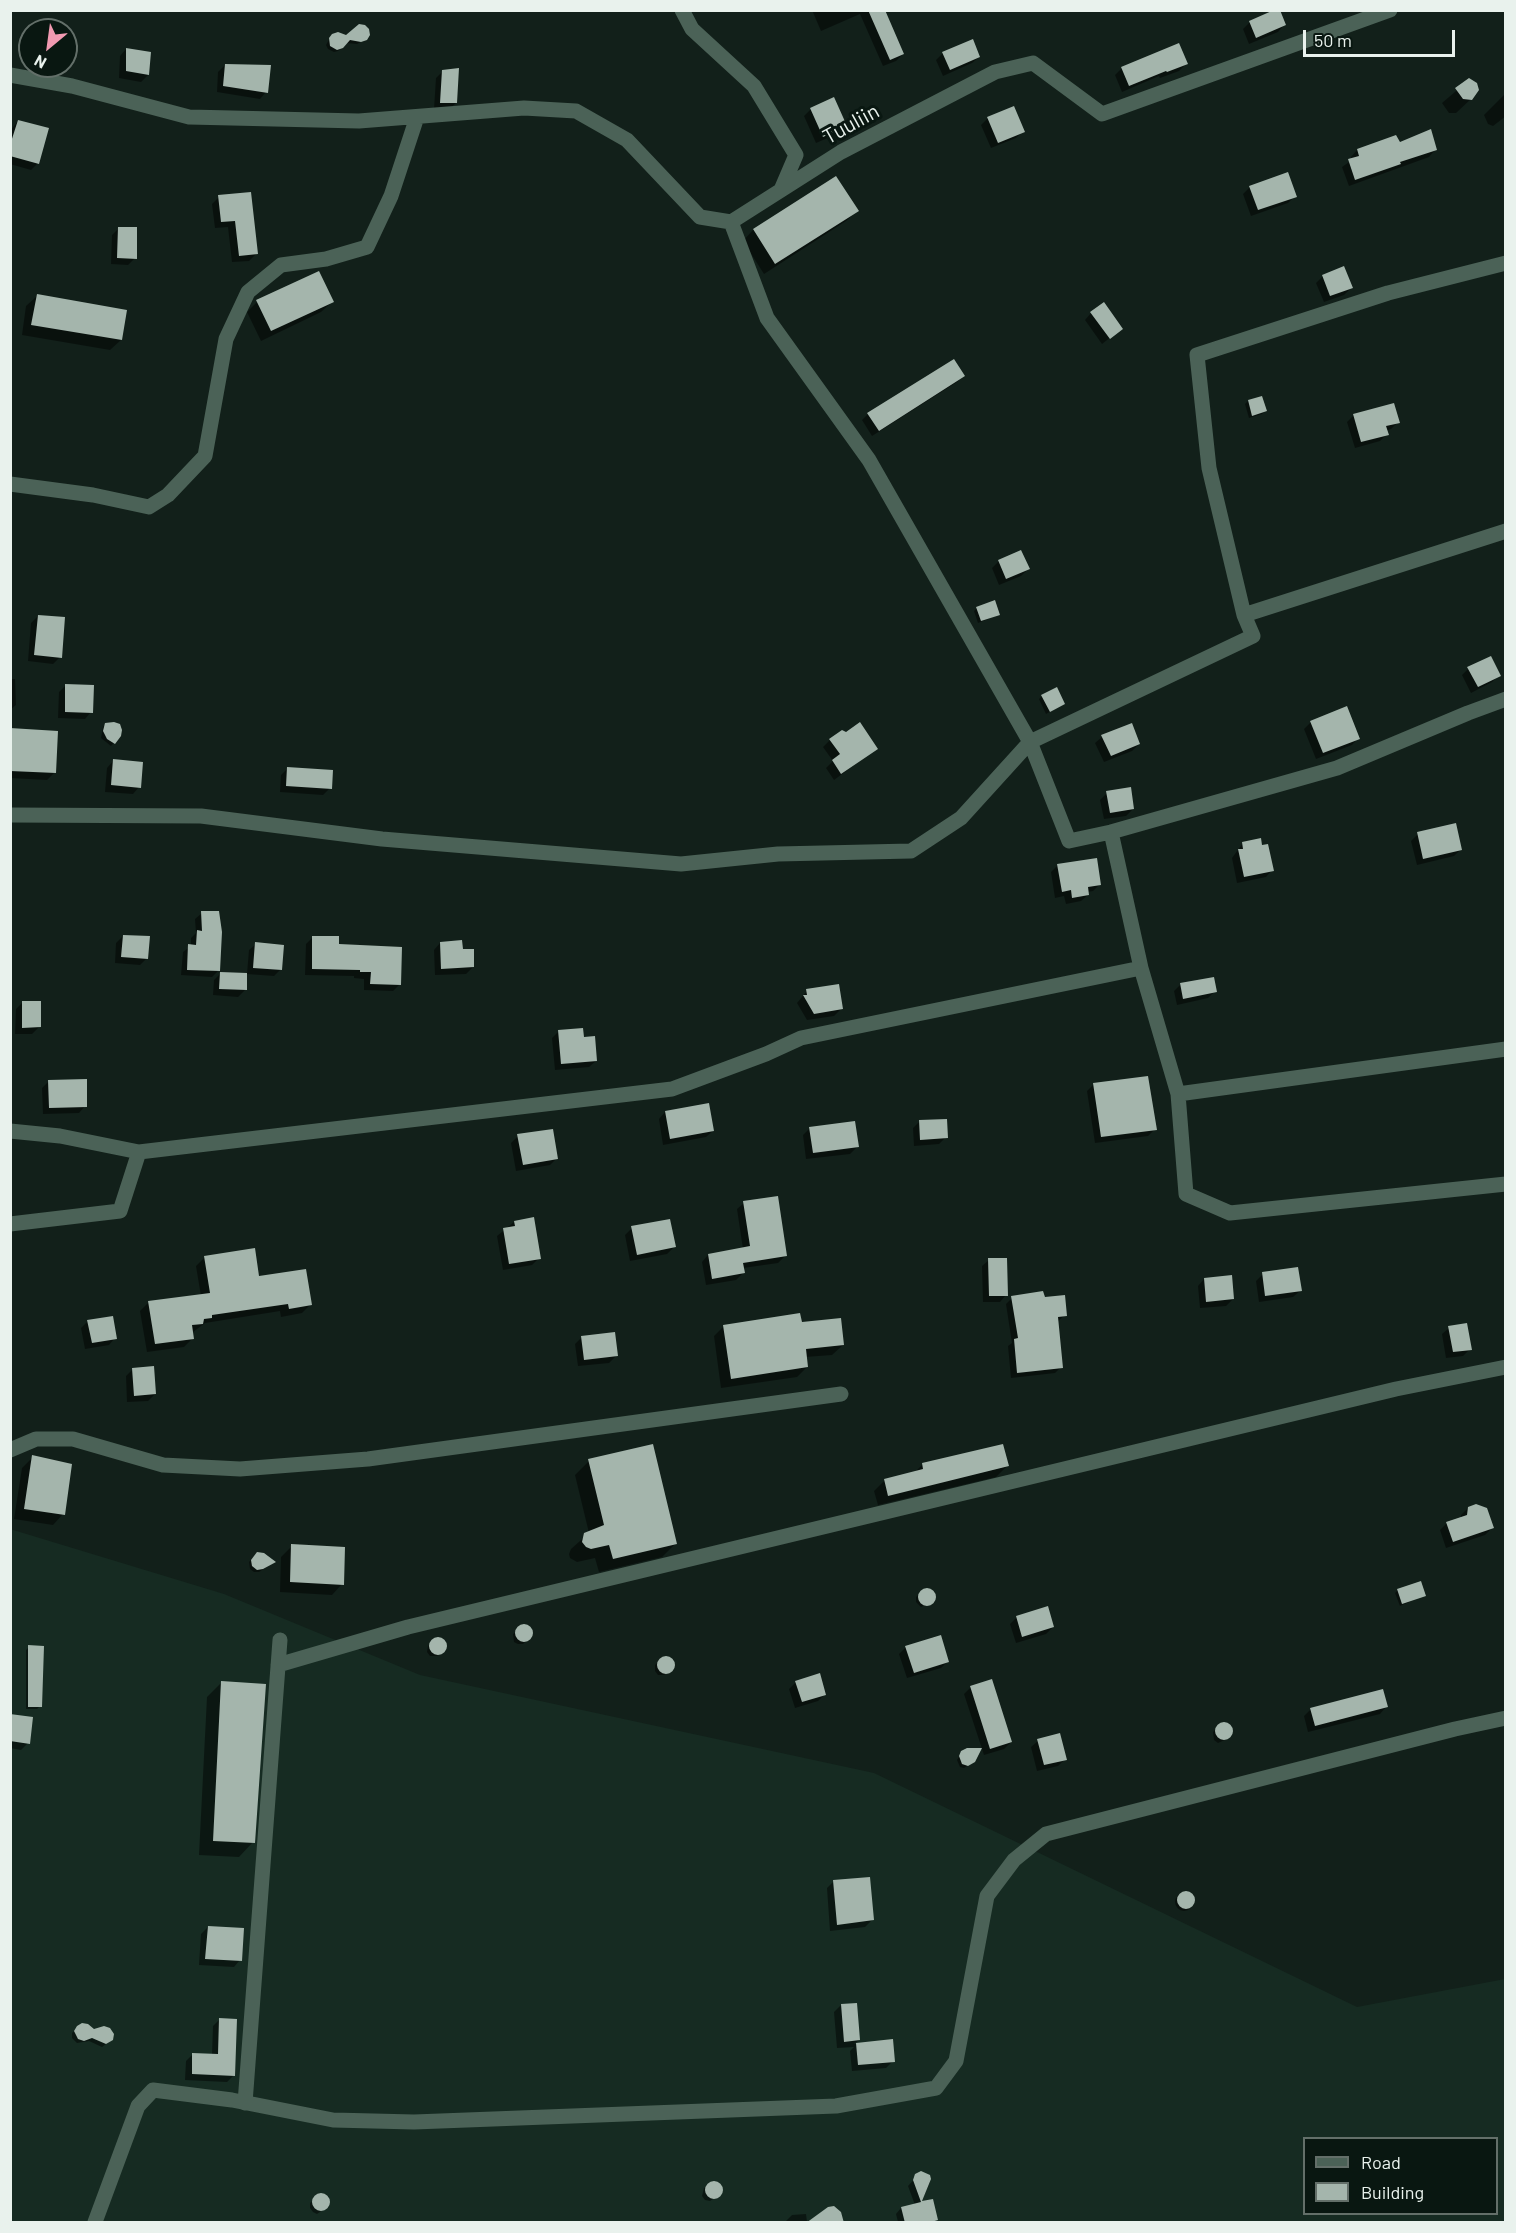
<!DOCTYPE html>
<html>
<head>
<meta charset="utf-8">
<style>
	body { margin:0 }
	#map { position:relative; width:1516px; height:2233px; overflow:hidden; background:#12201a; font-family:Barlow,sans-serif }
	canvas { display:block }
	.frame { position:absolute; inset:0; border:12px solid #e9f2ed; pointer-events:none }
	.legend { position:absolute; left:1303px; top:2137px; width:195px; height:78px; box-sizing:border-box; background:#091711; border:2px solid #636f69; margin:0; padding:8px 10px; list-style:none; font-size:18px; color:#e9f2ed }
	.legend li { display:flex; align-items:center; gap:12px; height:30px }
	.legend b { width:30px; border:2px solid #636f69 }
	.north { position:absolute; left:18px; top:18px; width:60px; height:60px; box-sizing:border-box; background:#091711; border:2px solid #636f69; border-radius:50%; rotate:209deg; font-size:16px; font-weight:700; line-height:24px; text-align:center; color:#e9f2ed }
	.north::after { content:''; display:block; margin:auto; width:21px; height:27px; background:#f19ab1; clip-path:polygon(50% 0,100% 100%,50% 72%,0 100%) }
	.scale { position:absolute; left:1303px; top:30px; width:152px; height:27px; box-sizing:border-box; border:3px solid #e9f2ed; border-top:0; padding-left:8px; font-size:18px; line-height:21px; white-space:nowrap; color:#e9f2ed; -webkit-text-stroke:4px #091711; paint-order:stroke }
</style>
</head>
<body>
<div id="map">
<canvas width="1516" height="2233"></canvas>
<div class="frame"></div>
<ul class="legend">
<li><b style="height:8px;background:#4b6257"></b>Road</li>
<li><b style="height:16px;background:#a4b5ac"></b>Building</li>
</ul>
<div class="north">N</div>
<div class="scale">50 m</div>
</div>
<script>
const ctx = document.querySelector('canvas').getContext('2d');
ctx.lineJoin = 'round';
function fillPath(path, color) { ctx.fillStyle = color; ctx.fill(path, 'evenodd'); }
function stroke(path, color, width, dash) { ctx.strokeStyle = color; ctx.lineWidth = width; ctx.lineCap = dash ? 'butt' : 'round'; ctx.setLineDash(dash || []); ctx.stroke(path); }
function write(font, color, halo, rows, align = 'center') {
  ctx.font = font + ' Barlow,sans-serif'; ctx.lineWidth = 6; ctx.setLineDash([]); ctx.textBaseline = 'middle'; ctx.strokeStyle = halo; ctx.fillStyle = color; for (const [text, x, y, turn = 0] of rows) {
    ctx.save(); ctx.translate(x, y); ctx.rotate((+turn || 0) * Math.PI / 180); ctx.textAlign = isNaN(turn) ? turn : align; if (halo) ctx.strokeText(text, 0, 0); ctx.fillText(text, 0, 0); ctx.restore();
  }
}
const built = new Path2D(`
	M10 1529 224 1594 420 1675 874 1773 1357 2007 1505 1979V2222H11ZM1304 2138H1496V2214H1304Z`);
const shadow = new Path2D(`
	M812 10H884L903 54 896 61 883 66 860 14 821 31Z
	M1250 22 1284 25 1278 32 1249 44 1243 29Z
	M330 38 366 39 357 44 346 43 338 51 334 52 328 49 326 45Z
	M126 49 148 75 141 82 119 78 120 56Z
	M943 53 979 57 972 63 943 76 936 60Z
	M1186 64 1179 71 1160 78 1159 76 1122 92 1115 75 1122 68Z
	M225 65 266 92 260 99 217 92 218 72Z
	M443 71 456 103 449 109H434L436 78Z
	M1469 80 1471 99 1456 113H1449L1442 103Z
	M1506 93V116L1493 126 1488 124 1484 115Z
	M811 109 846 126 839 133 816 143 804 116Z
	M988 118 1023 131 1016 138 991 148 981 125Z
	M18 121 38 163 31 170 10 164V131Z
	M1399 144 1435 150 1429 157 1349 186 1342 167 1352 160 1351 157 1357 150Z
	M836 178 857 211 846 221 764 274 743 241 753 230Z
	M1250 187 1295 196 1288 203 1251 216 1243 194Z
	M250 193 256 254 249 261 232 262 228 227 215 228 212 204 219 197Z
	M119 228 135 258 128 265 111 264 112 235Z
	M1323 276 1351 288 1344 295 1324 302 1316 283Z
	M37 296 121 340 110 350 22 335 26 306Z
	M257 302H332L321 312 261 341 247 312Z
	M1091 313 1121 329 1102 344 1085 320Z
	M953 361 963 376 957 382 872 436 862 420 868 414Z
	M1248 401 1265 411 1262 414 1249 418 1245 404Z
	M1354 415 1398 422 1391 429 1386 431 1387 434 1380 441 1355 448 1347 422Z
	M999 561 1028 569 1021 576 999 585 992 568Z
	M977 608 998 615 978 623 974 611Z
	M38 616 60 657 53 664 28 661 31 623Z
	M1468 669 1499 675 1492 682 1471 693 1462 675Z
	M10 679H15L16 705 10 710Z
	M66 685 91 712 85 719 58 718 59 692Z
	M1042 696 1063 704 1046 714 1039 699Z
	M1311 722 1358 738 1352 745 1316 759 1304 729Z
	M106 724 120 736 111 746 101 738 103 727Z
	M10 730 54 773 47 780 10 778Z
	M1102 737 1139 744 1132 751 1104 762 1095 743Z
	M830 740 876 749 834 780 826 768 833 761 823 747Z
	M113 761 139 787 133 794 105 792 107 768Z
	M288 768 330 788 323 795 280 792 281 775Z
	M1107 793 1133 809 1126 816 1104 819 1100 800Z
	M1418 834 1460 850 1454 856 1417 865 1411 841Z
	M1243 843 1272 870 1266 877 1237 883 1232 858Z
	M1058 865 1100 884 1093 891 1087 892 1088 895 1081 901 1066 904 1064 896 1055 898 1051 872Z
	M202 913 218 971 212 977 181 975 183 952 191 946V938L196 933 195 919Z
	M123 936 147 958 140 965 115 963 116 943Z
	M313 937 337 946 400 984 393 991 364 990V979L354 978V976L305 975 306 944Z
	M440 943 461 951 473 967 466 974 435 975 434 950Z
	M256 944 281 969 274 976 247 974 249 950Z
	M221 973 245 990 238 997 213 995 214 980Z
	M1181 984 1215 991 1208 998 1177 1005 1174 991Z
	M807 991 841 1009 834 1016 807 1020 797 1003Z
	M22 1003 39 1027 32 1034H15L16 1009Z
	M559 1031 583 1039 596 1061 589 1067 555 1070 552 1038Z
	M49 1081 85 1106 79 1113 43 1114 42 1088Z
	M1094 1084 1155 1129 1148 1136 1095 1143 1087 1091Z
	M665 1112 713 1131 706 1137 663 1145 659 1119Z
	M920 1121 946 1137 939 1144 914 1146 913 1128Z
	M810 1128 857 1147 850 1154 806 1159 803 1135Z
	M518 1136 557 1158 550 1165 516 1171 511 1143Z
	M744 1203 785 1256 778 1263 743 1268V1273L736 1280 706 1285 702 1262 708 1255 743 1249 737 1209Z
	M514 1222 539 1258 532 1265 503 1270 497 1236Z
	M632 1228 674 1247 667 1254 630 1261 625 1235Z
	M205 1257 258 1278 310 1305 302 1313 281 1317 280 1311 205 1323 193 1332 192 1339 184 1347 147 1352 140 1311 148 1303 201 1296 196 1266Z
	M989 1260 1006 1295 1000 1302H983L982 1266Z
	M1263 1274 1300 1291 1293 1297 1259 1302 1256 1281Z
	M1204 1279 1233 1299 1226 1306 1200 1308 1198 1286Z
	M1012 1298 1044 1299 1065 1315 1057 1322 1061 1367 1055 1373 1011 1378 1008 1346 1012 1343 1006 1304Z
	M88 1321 115 1338 109 1345 85 1349 81 1328Z
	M800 1323 843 1345 832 1355 805 1357 807 1367 797 1377 721 1388 714 1336 724 1326Z
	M1449 1328 1470 1349 1463 1356 1446 1358 1442 1334Z
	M582 1337 616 1356 609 1363 578 1366 575 1344Z
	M133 1369 155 1394 148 1401 127 1402 126 1376Z
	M33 1457 63 1514 53 1525 14 1519 22 1468Z
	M589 1461 676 1543 662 1557 599 1572 595 1558 577 1562 570 1558 569 1554 571 1549 589 1533 575 1475Z
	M922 1465 1007 1466 996 1477 878 1505 874 1491 885 1480 914 1473Z
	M1468 1508 1492 1528 1485 1535 1446 1548 1440 1530 1447 1523 1461 1519V1515Z
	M292 1546 342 1584 332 1595 280 1592 281 1557Z
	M257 1553 271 1564 259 1572H254L250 1569 249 1562Z
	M924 1590H931L934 1596 933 1601 921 1607 916 1602V1597Z
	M1398 1590 1425 1595 1400 1606 1395 1593Z
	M1017 1617 1053 1627 1046 1634 1016 1643 1010 1624Z
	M525 1625 531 1629 530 1637 523 1644H518L514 1642 513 1634Z
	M440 1638 445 1643V1650L437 1656H430L427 1652 428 1646 435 1639Z
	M29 1647 40 1706 37 1709H26V1650Z
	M906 1647 948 1661 941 1668 907 1678 899 1654Z
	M663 1658H670L673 1662 672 1669 664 1675H658L655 1671V1665Z
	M796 1682 825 1694 818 1701 795 1708 789 1689Z
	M221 1683 253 1842 239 1857 199 1855 207 1697Z
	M971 1687 1011 1742 1004 1749 984 1755 964 1694Z
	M1386 1707 1380 1714 1308 1732 1304 1716 1311 1709Z
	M10 1716 28 1743 21 1750 10 1748Z
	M1220 1725H1228L1231 1731 1227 1739 1218 1743 1214 1740 1213 1732Z
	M1038 1741 1065 1759 1058 1766 1037 1771 1031 1747Z
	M962 1752 972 1763 964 1768 960 1767 957 1760Z
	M834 1881 872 1920 865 1927 830 1931 827 1888Z
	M1175 1902a9 9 0 1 1 18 0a9 9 0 1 1-18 0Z
	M208 1927 240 1960 234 1967 199 1965 201 1934Z
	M841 2005 859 2040 854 2044 891 2041 893 2061 886 2068 852 2071 850 2051 854 2047 837 2048 834 2012Z
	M219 2020 234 2075 227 2082 185 2080 186 2061 193 2054 212 2055 213 2026Z
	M76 2029 110 2041 102 2047 89 2041 77 2043 72 2038V2033Z
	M919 2174 930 2182 920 2204 936 2220 933 2222H898L896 2214 901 2208 915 2205 908 2186Z
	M713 2182 720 2186V2194L710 2201 705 2200 702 2196 704 2188Z
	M318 2196H325L329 2202 328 2206 317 2214 313 2212 310 2208V2203Z
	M806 2214 807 2222H785L792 2215Z`);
const building = new Path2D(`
	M868 10H885L904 54 890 60Z
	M1274 10H1280L1286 25 1256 38 1249 21Z
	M359 24 365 25 369 29 370 35 367 40 361 42 350 40 343 48 337 50 330 46 329 38 332 34 338 32 346 35Z
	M973 39 980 57 950 70 942 52Z
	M1179 43 1188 64 1167 72 1166 71 1129 86 1121 67Z
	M126 48 151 52 149 75 126 71Z
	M225 64 271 65 268 93 223 86Z
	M459 68 457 103H440L442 70Z
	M1469 78 1477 83 1479 90 1472 100 1463 99 1455 88Z
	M834 97 847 126 823 137 810 108Z
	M1014 106 1025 132 998 143 987 117Z
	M18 120 49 128 39 164 10 156V145Z
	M1431 129 1437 150 1400 162 1401 164 1355 180 1348 159 1359 156 1357 149 1396 135 1400 142Z
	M1288 172 1297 197 1258 210 1249 186Z
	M836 176 859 211 775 264 753 229Z
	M251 192 258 254 239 256 235 221 221 222 218 195Z
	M118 227H137V259L117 258Z
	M1344 266 1353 288 1330 296 1322 275Z
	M319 271 334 302 271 331 256 300Z
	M37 294 127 310 122 340 31 325Z
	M1104 302 1123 329 1110 339 1090 312Z
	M954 359 965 376 879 431 867 413Z
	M1262 396 1267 411 1252 416 1248 400Z
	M1394 403 1400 423 1386 426 1389 435 1361 442 1353 414Z
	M1021 550 1030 569 1006 579 998 560Z
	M995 600 1000 615 981 621 976 607Z
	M38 615 65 617 62 658 34 655Z
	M1491 656 1501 676 1478 687 1467 667Z
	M65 684 94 685 93 713 65 712Z
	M1057 687 1065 704 1050 712 1041 695Z
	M1347 706 1360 739 1323 753 1310 721Z
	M114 722 120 724 122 730 121 736 115 744 107 739 103 731 105 723Z
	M860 722 878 749 841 774 832 760 840 754 829 739 842 730 846 732Z
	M1132 723 1140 744 1111 756 1101 735Z
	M10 728 58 731 56 773 10 771Z
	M113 759 143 762 141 788 111 785Z
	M287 767 333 770 332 789 286 786Z
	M1131 787 1134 809 1110 813 1106 791Z
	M1456 823 1462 850 1423 859 1417 832Z
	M1261 838 1262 845 1268 844 1274 871 1244 877 1238 849H1243L1242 842Z
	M1097 858 1101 885 1088 887 1089 895 1072 898 1071 890 1062 892 1057 864Z
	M201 911H219L222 932 220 971 187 970 188 944 196 945 197 930 202 931Z
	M123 935 150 936 148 959 121 957Z
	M312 936H339V944L402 947 401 985 370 984 371 972H360V970L312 969Z
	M462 940 463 949H474V967L441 969 440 942Z
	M255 942 284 945 282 970 253 968Z
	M220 972 247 973V990L219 989Z
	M1214 977 1217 992 1183 999 1180 983Z
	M839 984 843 1009 814 1014 803 995H807L806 989Z
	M22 1001H41V1027L22 1028Z
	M583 1028 584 1037 595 1036 597 1061 561 1064 558 1030Z
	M1148 1076 1157 1130 1101 1137 1093 1083Z
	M87 1079V1107L49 1108 48 1080Z
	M709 1103 714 1131 670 1139 665 1111Z
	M947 1119 948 1138 920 1140 919 1120Z
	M855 1121 859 1147 813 1153 809 1127Z
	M553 1129 558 1159 523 1165 517 1134Z
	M778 1196 787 1256 743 1263 745 1273 712 1279 708 1254 750 1246 743 1201Z
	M534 1217 541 1259 509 1264 503 1228 515 1226 514 1221Z
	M670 1219 676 1247 637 1255 631 1226Z
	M255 1248 259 1276 306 1269 312 1305 289 1309 288 1304 212 1315V1318L204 1319 203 1324 192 1325 194 1339 155 1344 148 1301 210 1293 204 1256Z
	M988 1258H1007L1008 1296H989Z
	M1298 1267 1302 1291 1265 1296 1262 1272Z
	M1232 1275 1234 1299 1206 1302 1204 1278Z
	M1043 1291 1045 1297 1065 1295 1067 1316 1058 1317 1063 1368 1017 1373 1014 1339 1018 1338 1011 1296Z
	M800 1313 802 1322 841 1318 844 1345 806 1349 808 1367 731 1379 723 1325Z
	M113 1316 117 1339 92 1343 87 1320Z
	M1467 1323 1472 1350 1453 1352 1448 1326Z
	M615 1332 618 1356 584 1360 581 1336Z
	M154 1366 156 1394 134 1396 132 1368Z
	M653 1444 677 1544 613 1559 609 1545 591 1549 586 1547 582 1542 584 1533 604 1525 588 1459Z
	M1003 1444 1009 1466 888 1496 884 1479 923 1469 922 1463Z
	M32 1455 72 1464 65 1515 24 1509Z
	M1476 1504 1487 1508 1494 1528 1453 1542 1446 1522 1467 1515 1468 1507Z
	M291 1544 345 1547 344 1585 290 1582Z
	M257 1552 264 1553 276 1562 263 1569 257 1570 252 1566 251 1560Z
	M1421 1581 1426 1596 1402 1604 1397 1589Z
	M918 1597a9 9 0 1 1 18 0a9 9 0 1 1-18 0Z
	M1048 1606 1054 1627 1022 1637 1016 1616Z
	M515 1633a9 9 0 1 1 18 0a9 9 0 1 1-18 0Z
	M941 1635 949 1662 914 1673 905 1646Z
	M429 1646a9 9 0 1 1 18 0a9 9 0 1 1-18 0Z
	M28 1645 44 1646 42 1707H28Z
	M657 1665a9 9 0 1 1 18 0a9 9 0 1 1-18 0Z
	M820 1673 826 1695 802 1702 795 1681Z
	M992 1679 1012 1742 990 1749 970 1686Z
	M221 1681 266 1684 255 1843 213 1841Z
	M1383 1689 1388 1707 1315 1726 1310 1708Z
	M10 1714 33 1717 30 1744 10 1741Z
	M1215 1731a9 9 0 1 1 18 0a9 9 0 1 1-18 0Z
	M1060 1733 1067 1760 1044 1765 1037 1739Z
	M967 1748H982L975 1762 968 1766 962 1764 959 1756 961 1751Z
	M870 1877 874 1920 837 1925 833 1880Z
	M1177 1900a9 9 0 1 1 18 0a9 9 0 1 1-18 0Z
	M208 1926 244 1928 242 1961 205 1959Z
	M857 2003 860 2040 844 2042 841 2004Z
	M219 2018 237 2019 235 2076 192 2074V2053L218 2054Z
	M82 2023 88 2024 94 2029 104 2026 110 2028 114 2034 113 2040 106 2044 92 2038 84 2041 78 2039 74 2031 77 2026Z
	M893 2039 895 2062 858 2065 856 2043Z
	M921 2171 930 2175 931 2179 922 2201 933 2199 938 2220 928 2223H905L901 2207 921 2202 913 2180 915 2174Z
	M705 2190a9 9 0 1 1 18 0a9 9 0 1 1-18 0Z
	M312 2202a9 9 0 1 1 18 0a9 9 0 1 1-18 0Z
	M834 2206 841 2212 844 2223H806L828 2207Z`);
const minor = new Path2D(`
	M682 10 692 29 754 86 796 155 781 190
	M10 75 72 86 189 117 359 121 524 108 576 111 627 140 700 217 731 222
	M731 222 767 318 869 460 1030 742 1069 841 1111 832 1337 768 1468 713 1506 699
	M731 222 841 152 995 72 1033 63 1102 114 1390 10
	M10 484 93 495 149 507 168 495 205 456 226 339 248 292 281 265 326 259 367 247 391 196 417 117
	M1244 615 1506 531
	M10 815 201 816 382 839 681 864 778 854 911 851 961 818 1030 742 1253 636 1244 615 1209 468 1197 355 1388 293 1506 263
	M1111 832 1141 968 1178 1094 1186 1194 1230 1213 1506 1184
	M1178 1094 1506 1049
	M10 1131 60 1136 139 1152 672 1089 766 1054 801 1038 1141 968
	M10 1224 120 1211 139 1152
	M10 1450 36 1439H73L163 1465 240 1469 368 1459 841 1394
	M278 1665 408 1627 1396 1389 1506 1367
	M245 2103 280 1640
	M95 2222 138 2106 153 2090 232 2100 333 2120 414 2122 836 2106 936 2088 956 2061 987 1896 1014 1860 1046 1834 1455 1729 1506 1718`);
const streetNames = [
	["Tuuliin",851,124,-29]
];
fillPath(built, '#162b22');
fillPath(shadow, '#0007');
fillPath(building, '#a4b5ac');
stroke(minor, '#4b6257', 15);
write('21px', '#e9f2ed', '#091711', streetNames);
</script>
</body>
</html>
